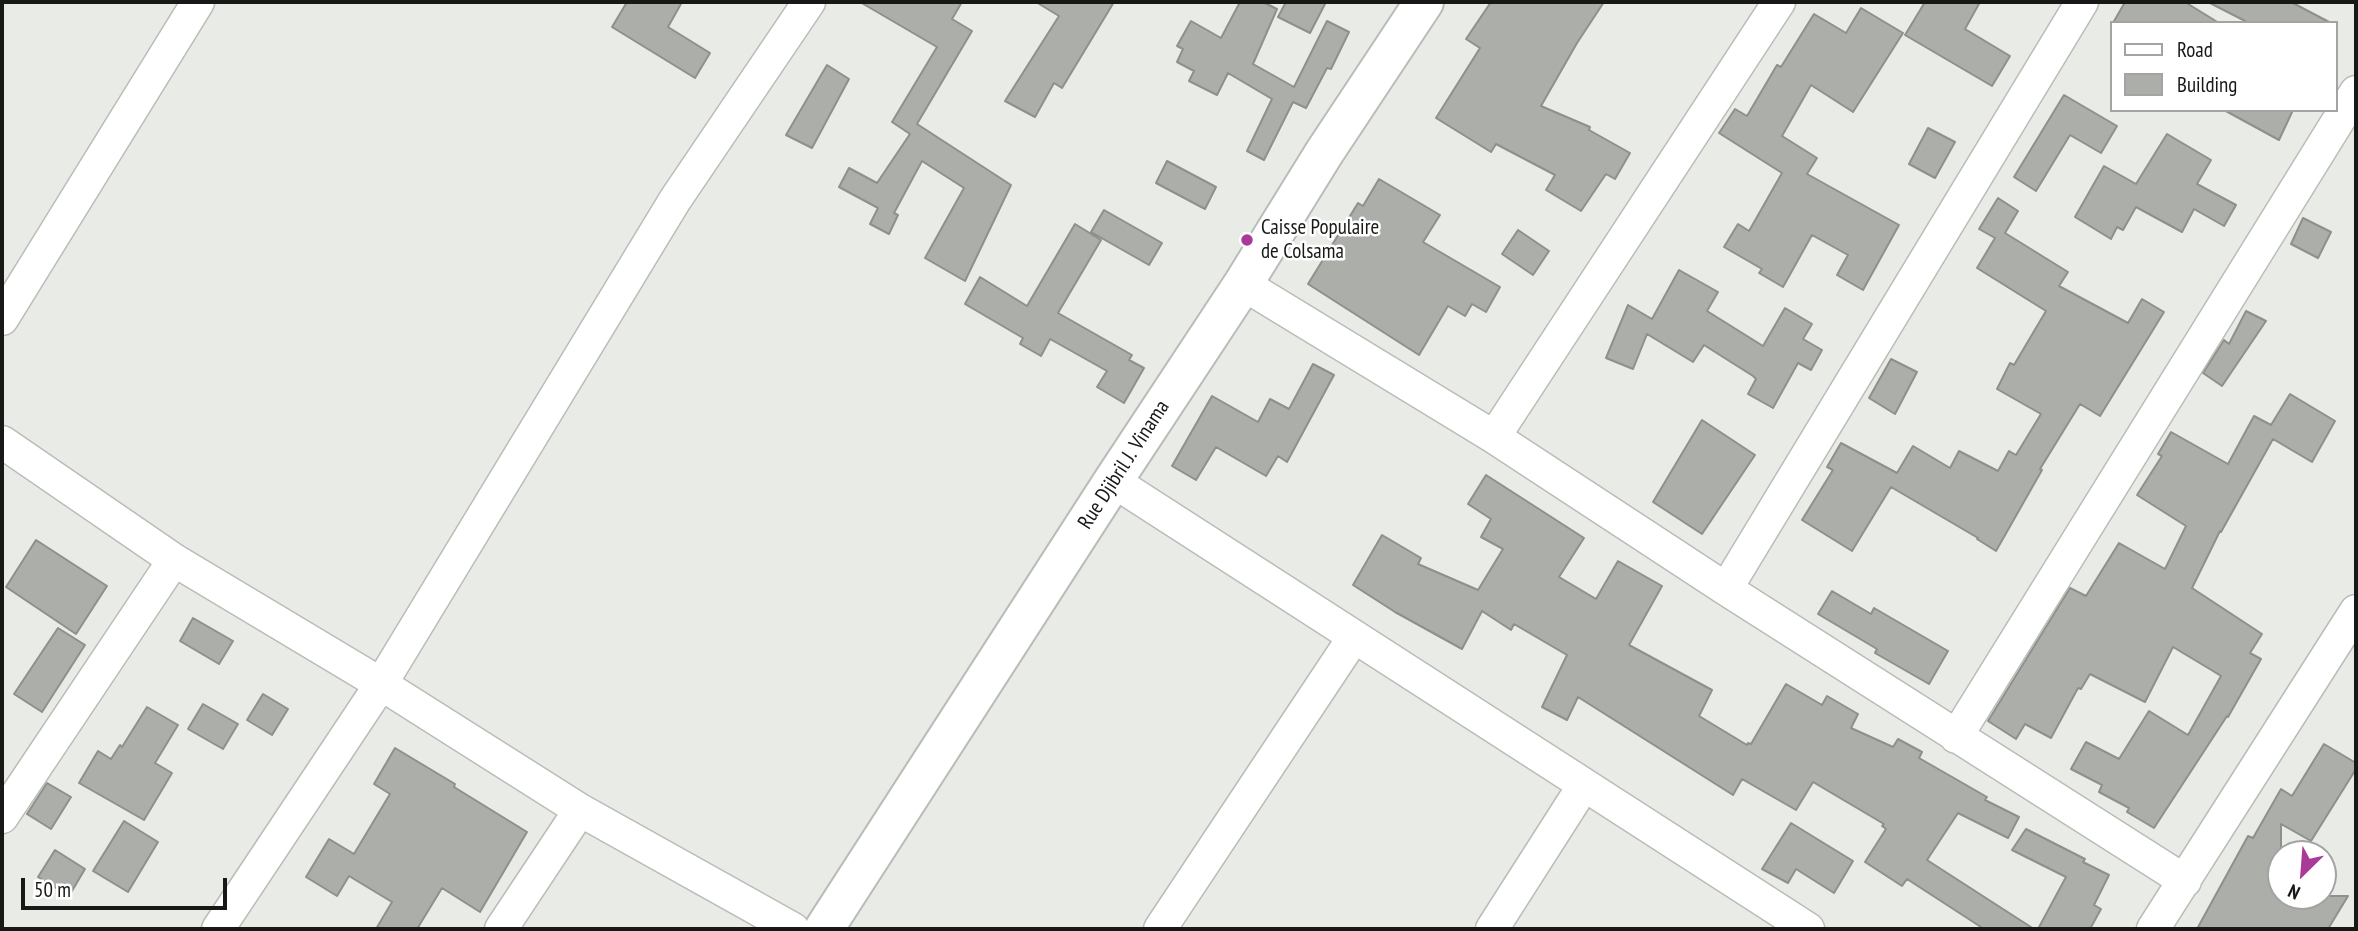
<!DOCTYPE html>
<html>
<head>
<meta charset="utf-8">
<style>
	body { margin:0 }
	#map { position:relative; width:2358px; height:931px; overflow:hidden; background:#e9ece6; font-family:"PT Sans Narrow",sans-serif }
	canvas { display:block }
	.frame { position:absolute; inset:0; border:4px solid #181917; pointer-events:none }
	.legend { position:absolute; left:2110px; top:21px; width:228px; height:91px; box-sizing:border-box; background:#fff; border:2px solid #a3a3a2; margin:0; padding:9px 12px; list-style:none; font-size:21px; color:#181917 }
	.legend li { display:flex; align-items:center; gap:14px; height:35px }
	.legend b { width:35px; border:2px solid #a3a3a2 }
	.north { position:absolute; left:2267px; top:840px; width:70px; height:70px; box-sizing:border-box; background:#fff; border:2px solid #a3a3a2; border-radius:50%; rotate:205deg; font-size:19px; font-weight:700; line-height:28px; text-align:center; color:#181917 }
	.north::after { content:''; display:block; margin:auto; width:24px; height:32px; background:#aa3a98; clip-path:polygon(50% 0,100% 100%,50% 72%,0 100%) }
	.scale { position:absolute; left:21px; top:878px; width:206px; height:32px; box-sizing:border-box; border:4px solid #181917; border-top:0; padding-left:9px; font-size:21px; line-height:24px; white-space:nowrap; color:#181917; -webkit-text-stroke:5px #fff; paint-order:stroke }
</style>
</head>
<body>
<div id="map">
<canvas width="2358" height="931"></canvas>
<div class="frame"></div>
<ul class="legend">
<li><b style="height:9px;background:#fff"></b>Road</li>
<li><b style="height:19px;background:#acaea9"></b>Building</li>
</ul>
<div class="north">N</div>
<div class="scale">50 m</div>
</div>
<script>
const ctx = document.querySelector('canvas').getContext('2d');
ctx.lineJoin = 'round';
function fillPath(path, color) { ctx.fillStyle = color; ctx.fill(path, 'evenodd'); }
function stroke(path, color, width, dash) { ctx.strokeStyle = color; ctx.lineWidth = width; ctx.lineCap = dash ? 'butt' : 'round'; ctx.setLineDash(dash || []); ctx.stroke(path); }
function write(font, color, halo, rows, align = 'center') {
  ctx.font = font + ' "PT Sans Narrow",sans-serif'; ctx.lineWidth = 5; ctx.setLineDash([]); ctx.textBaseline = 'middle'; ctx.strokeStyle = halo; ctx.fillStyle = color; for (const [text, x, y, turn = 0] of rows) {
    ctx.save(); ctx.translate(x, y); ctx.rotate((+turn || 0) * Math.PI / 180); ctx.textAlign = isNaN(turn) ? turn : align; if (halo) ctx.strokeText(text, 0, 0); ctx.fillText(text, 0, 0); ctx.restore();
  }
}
const building = new Path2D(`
	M627 2H682L668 27 710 53 695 78 612 27Z
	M860 2H962L952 19 972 31 917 124 1011 185 965 281 925 258 964 188 922 161 894 213 898 215 889 234 870 224 878 208 839 187 849 168 877 183 910 134 892 122 937 47Z
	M1036 2H1114L1062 88 1054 83 1035 117 1005 101 1059 16Z
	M1240 2H1263L1277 9 1253 64 1294 87 1327 21 1349 32 1331 69 1327 68 1306 108 1293 102 1264 160 1247 151 1272 99 1228 73 1217 95 1189 81 1194 71 1177 62 1183 49 1177 46 1191 21 1221 38Z
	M1286 2H1326L1310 33 1278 17Z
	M1491 2H1604L1577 43 1541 106 1590 127 1589 130 1630 153 1615 179 1606 174 1581 211 1546 190 1555 175 1496 144 1491 152 1436 118 1480 48 1466 39Z
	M1925 2H1980L1965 29 2010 56 1992 86 1905 35Z
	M2125 2H2185L2219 23H2113Z
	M2208 2H2291L2331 23H2249Z
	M1861 8 1903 33 1853 112 1811 85 1782 136 1817 158 1807 174 1899 225 1863 290 1837 275 1848 255 1812 235 1783 287 1759 273 1762 269 1724 247 1738 224 1749 231 1782 173 1719 133 1735 109 1747 116 1777 65 1781 67 1814 14 1846 33Z
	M827 65 849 79 812 148 786 135Z
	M2064 95 2117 126 2101 153 2070 135 2036 191 2014 177Z
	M2224 110H2293L2279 140Z
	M1928 128 1955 142 1935 178 1909 164Z
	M2167 134 2211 160 2197 184 2236 205 2224 226 2194 209 2182 232 2136 207 2123 230 2117 227 2111 239 2075 217 2104 166 2136 184Z
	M1167 161 1216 187 1205 209 1156 183Z
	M1379 179 1440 215 1423 242 1500 287 1486 312 1472 304 1465 316 1448 306 1419 355 1308 284 1358 203 1363 206Z
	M1998 198 2018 211 2005 233 2068 272 2059 286 2128 323 2142 299 2164 312 2100 416 2080 404 2040 469 2042 470 1996 551 1977 539 1978 538 1891 487 1852 551 1802 520 1833 470 1827 467 1841 443 1897 473 1913 446 1950 468 1959 451 1998 471 2009 451 2016 455 2041 414 1997 389 2010 363 2014 365 2046 311 1977 268 1995 238 1979 229Z
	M1104 210 1162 243 1149 265 1091 232Z
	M2303 218 2331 232 2318 258 2291 244Z
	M1075 224 1101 240 1058 313 1132 355 1129 360 1144 368 1124 403 1097 387 1107 371 1050 339 1041 356 1020 344 1023 338 965 304 980 277 1027 306Z
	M1518 230 1549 251 1533 275 1502 254Z
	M1679 270 1718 292 1707 311 1763 346 1785 308 1812 324 1803 339 1822 350 1811 370 1798 363 1773 408 1748 394 1756 379 1753 376 1704 345 1693 362 1647 334 1633 369 1606 358 1628 305 1652 319Z
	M2246 311 2266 321 2222 386 2203 373 2224 340 2229 344Z
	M1891 359 1917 372 1895 414 1869 398Z
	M1313 364 1334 375 1287 462 1278 456 1266 476 1216 447 1196 480 1172 466 1212 396 1258 422 1270 399 1289 409Z
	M2290 394 2335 421 2312 462 2273 439 2221 532 2220 531 2192 588 2262 634 2250 653 2261 659 2228 717 2227 716 2154 828 2127 812 2129 808 2099 792 2102 785 2071 769 2086 742 2119 759 2149 711 2188 735 2221 676 2213 671 2173 647 2145 702 2090 674 2081 689 2078 688 2051 738 2025 724 2016 739 1988 721 2070 588 2086 596 2119 543 2165 569 2186 526 2137 495 2162 456 2158 454 2171 432 2228 464 2254 416 2271 425Z
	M1702 420 1755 455 1702 534 1653 502Z
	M1486 475 1584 538 1559 577 1596 599 1618 561 1662 586 1629 645 1712 690 1699 716 1747 745 1748 743 1751 744 1786 684 1822 705 1827 696 1858 714 1851 728 1893 747 1898 739 1922 752 1919 758 1987 797 1985 800 2019 817 2008 838 1958 813 1927 860 2034 929H1984L1907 879 1902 886 1865 862 1886 829 1882 826 1884 824 1813 782 1796 810 1742 779 1733 795 1578 697 1567 720 1542 707 1567 655 1514 624 1511 630 1482 611 1462 649 1395 612 1353 585 1382 535 1421 558 1418 564 1478 590 1503 549 1481 537 1491 519 1468 504Z
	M36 540 107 586 76 634 6 587Z
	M1832 591 1871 614 1874 608 1948 651 1929 684 1875 653 1877 649 1818 614Z
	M193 618 233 641 219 664 180 641Z
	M58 628 85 645 42 712 14 694Z
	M263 694 288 709 272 735 247 720Z
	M203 704 238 724 223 749 188 729Z
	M147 707 178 725 155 763 172 773 144 820 79 783 98 751 111 759 120 745 122 747Z
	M2324 744 2356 763V769L2311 841 2281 824V896H2348L2328 929H2197L2248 836 2253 838 2281 789 2292 796Z
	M395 748 455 784 454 787 527 832 480 912 442 888 417 929H376L392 902 349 876 337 896 306 877 329 839 354 854 390 794 374 784Z
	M47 783 71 797 51 829 27 814Z
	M124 821 158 842 128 892 93 871Z
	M1791 823 1853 861 1834 893 1796 869 1788 883 1762 869Z
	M2026 829 2085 859 2083 862 2109 875 2094 905 2101 909 2090 929H2038L2066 877 2012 850Z
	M55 850 85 869 69 896 38 877Z`);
const street = new Path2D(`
	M1243 284 1494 437 1726 589 2185 881
	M2 319 198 2
	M1494 437 1779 2
	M2 442 174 560 381 684 580 810 793 929
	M1113 481 1808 929
	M1726 589 2082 2
	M1956 737 2356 92
	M2 817 174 560
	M218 929 381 684 675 200 809 2
	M501 929 580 810
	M1160 929 1354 637
	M1492 929 1584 785
	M2153 929 2356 611`);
const secondary = new Path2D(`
	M824 929 1113 481 1243 284 1324 153 1424 2`);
const markers = [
	[1247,240,7,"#aa3a98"]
];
const poiNames = [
	["Caisse Populaire",1261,228],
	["de Colsama",1261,252]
];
const streetNames = [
	["Rue Djibril J. Vinama",1124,465,-57]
];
fillPath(building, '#acaea9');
stroke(building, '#8e908b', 2);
stroke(street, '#babcb7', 35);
stroke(secondary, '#babcb7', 42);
stroke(street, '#fff', 32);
stroke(secondary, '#fff', 38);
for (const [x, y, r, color] of markers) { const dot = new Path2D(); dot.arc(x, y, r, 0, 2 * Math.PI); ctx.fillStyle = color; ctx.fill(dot); stroke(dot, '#fff', 2.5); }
write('21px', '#181917', '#fff', poiNames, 'left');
write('21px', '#181917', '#fff', streetNames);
</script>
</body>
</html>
